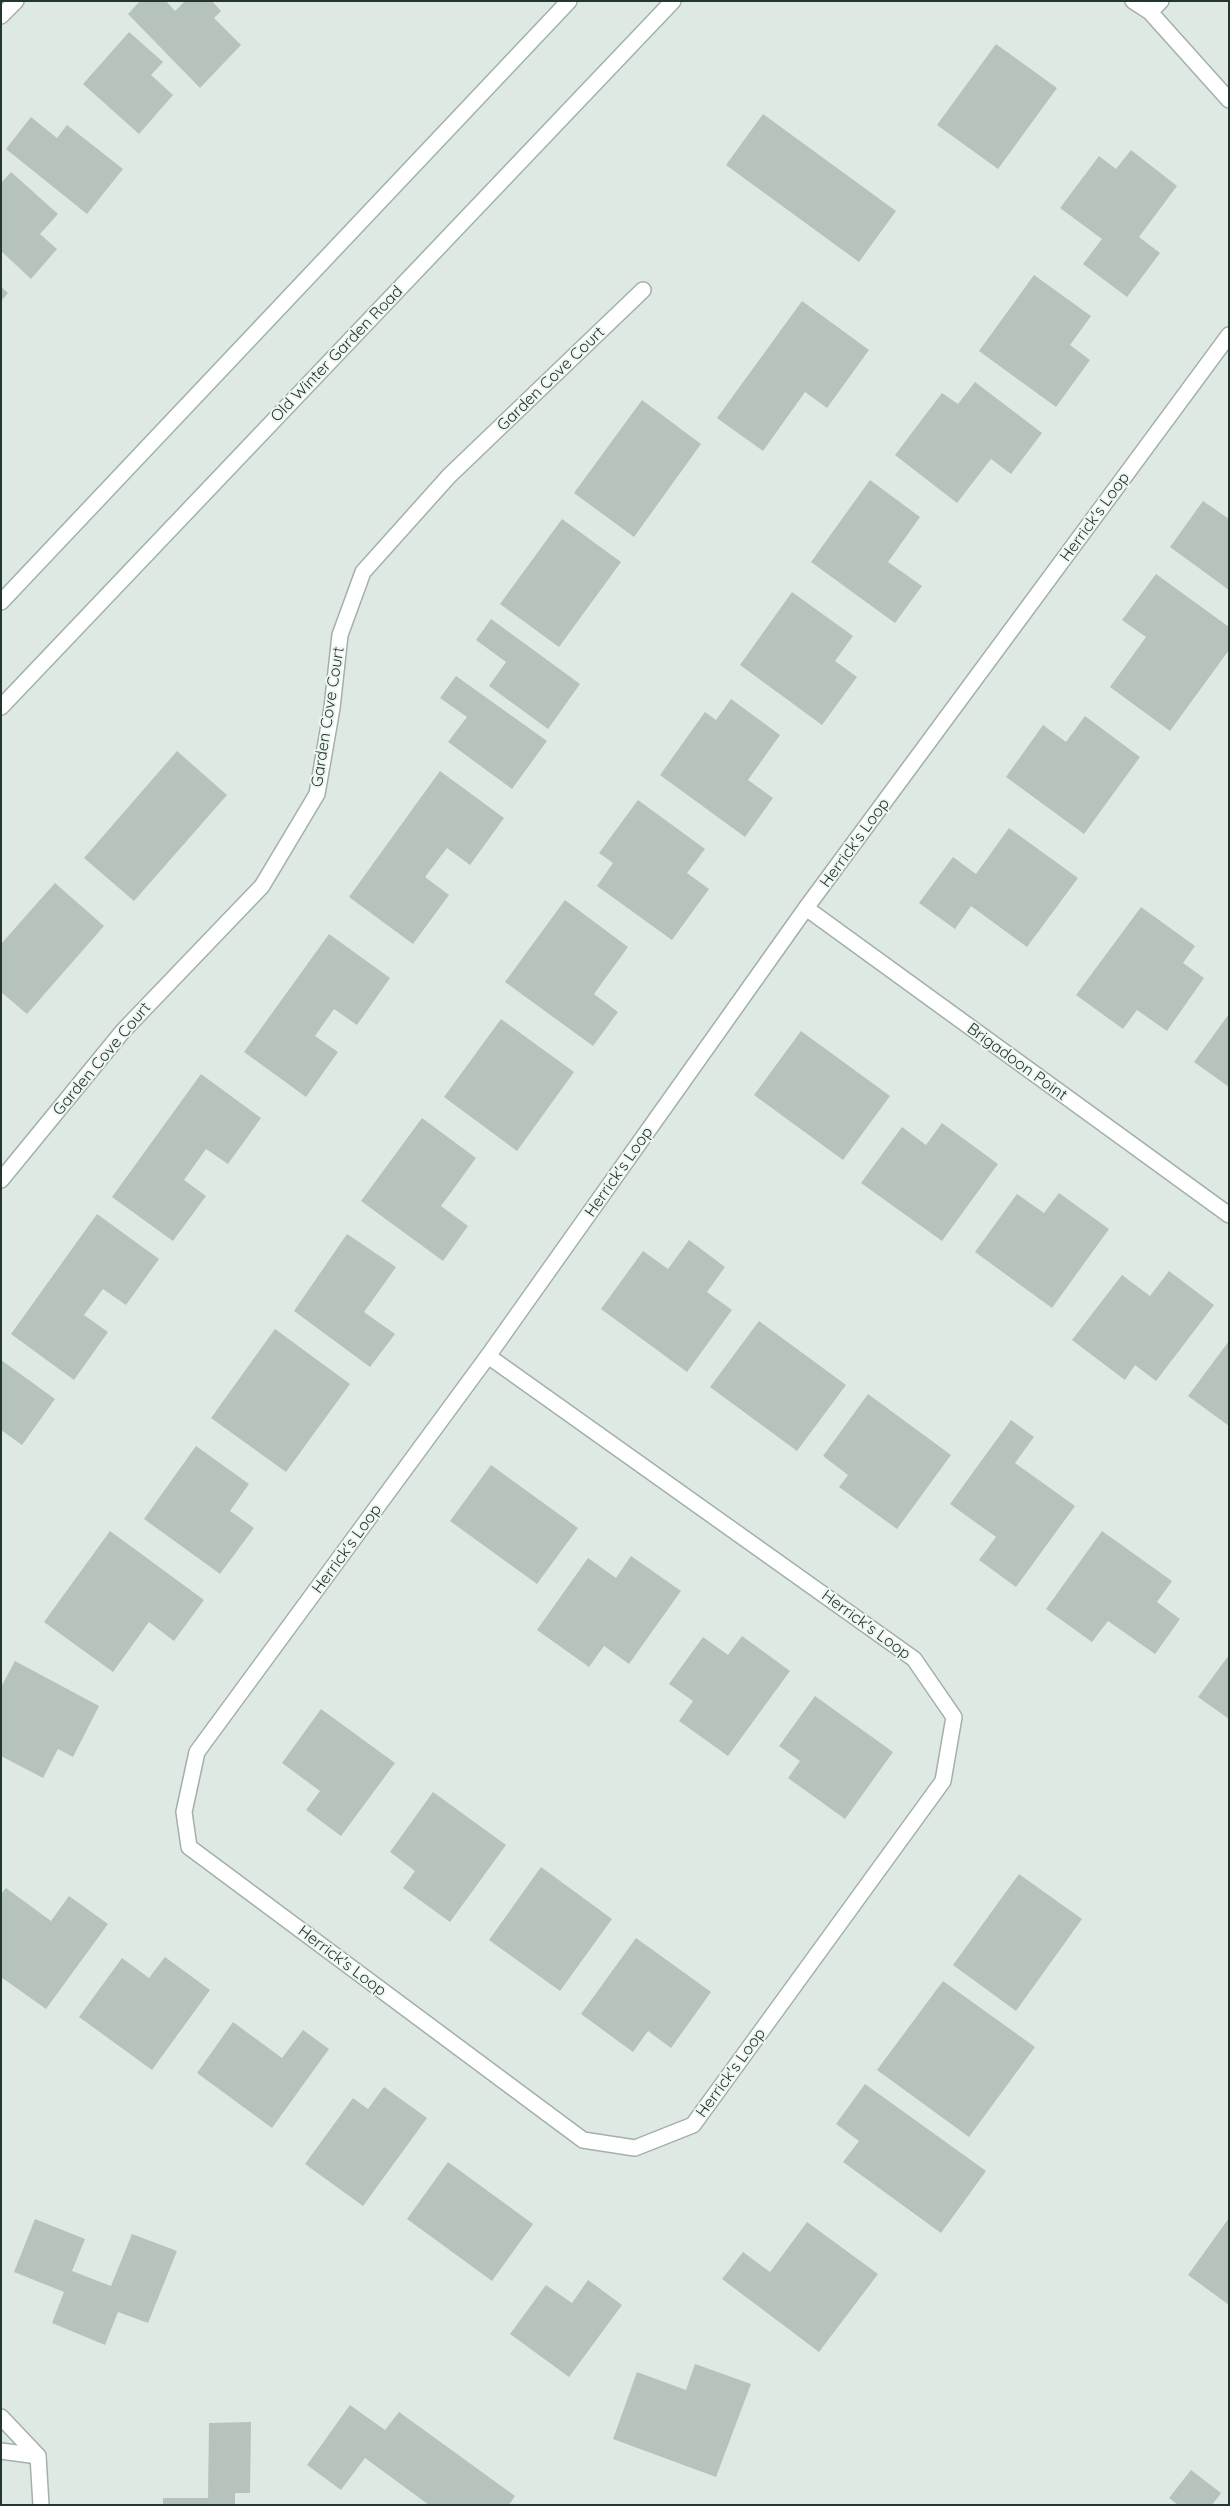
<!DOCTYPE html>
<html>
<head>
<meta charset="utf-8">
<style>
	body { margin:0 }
	#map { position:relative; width:1230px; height:2506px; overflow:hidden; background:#dfe9e3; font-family:Quicksand,sans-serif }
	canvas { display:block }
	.frame { position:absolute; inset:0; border:2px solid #22372e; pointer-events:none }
</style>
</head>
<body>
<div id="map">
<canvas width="1230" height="2506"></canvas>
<div class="frame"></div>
</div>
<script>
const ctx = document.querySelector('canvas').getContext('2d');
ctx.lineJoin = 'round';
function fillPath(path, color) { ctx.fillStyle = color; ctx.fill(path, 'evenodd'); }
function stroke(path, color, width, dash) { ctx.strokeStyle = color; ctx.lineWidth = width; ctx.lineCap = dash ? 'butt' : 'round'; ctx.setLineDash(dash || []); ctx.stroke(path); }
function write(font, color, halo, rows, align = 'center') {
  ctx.font = font + ' Quicksand,sans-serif'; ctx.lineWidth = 4; ctx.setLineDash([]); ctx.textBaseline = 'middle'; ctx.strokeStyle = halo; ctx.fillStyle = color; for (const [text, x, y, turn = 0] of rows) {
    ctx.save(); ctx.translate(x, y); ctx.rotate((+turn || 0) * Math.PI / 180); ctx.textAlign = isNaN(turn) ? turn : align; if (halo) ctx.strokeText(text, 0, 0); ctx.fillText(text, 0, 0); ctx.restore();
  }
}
const building = new Path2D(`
	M140 1H166L175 11 185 1H212L221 11 214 18 241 45 200 88 128 14Z
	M129 32 163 62 151 75 173 95 139 134 83 84Z
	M996 44 1057 88 998 169 937 125Z
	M763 114 896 211 859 262 726 165Z
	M31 117 57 138 67 125 123 169 87 214 6 149Z
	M1131 150 1177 186 1139 237 1160 253 1127 297 1083 264 1102 239 1060 208 1099 156 1116 169Z
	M11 172 58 214 40 234 57 249 31 279 1 251V183Z
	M1034 275 1091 316 1070 345 1090 360 1056 407 979 351Z
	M1 287 8 293 1 301Z
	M802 301 869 350 827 408 805 392 763 451 717 418Z
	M975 382 1042 433 1011 474 991 459 957 503 895 455 942 393 958 404Z
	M642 400 701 444 634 537 574 493Z
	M870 480 920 517 888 562 922 586 895 623 811 562Z
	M1203 501 1229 519V590L1170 547Z
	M562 519 621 562 559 647 500 604Z
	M1156 574 1229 627V650L1170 731 1110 687 1146 637 1122 620Z
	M792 592 853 636 835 661 857 677 822 725 740 665Z
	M491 619 580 684 548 729 489 686 506 662 476 640Z
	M456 676 547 741 512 789 448 742 467 717 440 698Z
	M731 699 780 735 748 780 773 798 745 837 660 775 705 712 716 720Z
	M1085 716 1140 757 1084 834 1006 777 1043 725 1066 742Z
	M177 751 227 795 134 901 84 858Z
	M440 771 504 818 470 865 447 848 425 877 449 895 413 944 349 897Z
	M638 800 705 849 687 873 709 889 672 940 597 886 613 863 599 853Z
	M1009 828 1078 878 1027 947 971 906 955 929 919 903 953 857 976 874Z
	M55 883 104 926 27 1014 1 992V944Z
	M565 900 628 947 594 994 618 1012 593 1046 505 982Z
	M1141 907 1195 946 1183 963 1204 978 1167 1031 1137 1010 1123 1029 1076 995Z
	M329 934 390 978 357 1025 334 1009 315 1036 338 1052 306 1097 244 1052Z
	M1229 1014V1087L1194 1062Z
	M501 1019 574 1072 517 1151 444 1097Z
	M801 1031 890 1096 843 1160 754 1095Z
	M201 1074 261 1118 228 1164 206 1149 184 1180 206 1196 173 1241 112 1197Z
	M422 1118 476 1158 441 1206 468 1226 443 1261 361 1201Z
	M942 1123 998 1164 942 1241 861 1183 902 1127 926 1145Z
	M1059 1193 1109 1229 1052 1308 975 1252 1017 1194 1044 1213Z
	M97 1214 159 1259 126 1305 103 1289 84 1315 108 1332 74 1380 11 1334Z
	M347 1234 396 1267 364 1312 395 1334 370 1367 294 1311Z
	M689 1240 725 1267 707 1292 732 1310 687 1372 601 1309 643 1251 668 1269Z
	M1169 1271 1214 1305 1156 1381 1135 1365 1125 1380 1072 1340 1122 1275 1150 1296Z
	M759 1321 846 1385 797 1451 710 1387Z
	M275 1329 350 1384 286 1472 211 1418Z
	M1229 1341V1426L1188 1396Z
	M1 1360 55 1399 22 1445 1 1430Z
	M868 1394 951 1455 897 1529 839 1487 848 1475 823 1456Z
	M1011 1420 1034 1437 1015 1463 1075 1506 1016 1587 979 1560 996 1537 950 1504Z
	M196 1446 249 1484 230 1511 254 1528 220 1574 144 1519Z
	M491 1465 578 1528 537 1584 450 1521Z
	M110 1531 204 1600 174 1641 149 1622 113 1672 44 1622Z
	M1102 1531 1172 1581 1157 1602 1180 1619 1155 1654 1108 1621 1092 1642 1046 1609Z
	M631 1556 681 1591 629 1664 604 1646 589 1667 537 1630 588 1558 616 1578Z
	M742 1636 790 1671 728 1756 679 1721 693 1701 669 1684 703 1637 728 1655Z
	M1229 1655V1719L1198 1697Z
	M15 1661 99 1706 73 1757 58 1749 43 1778 1 1756V1687Z
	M815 1696 893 1752 845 1819 788 1778 800 1761 779 1746Z
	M321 1709 395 1763 341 1836 306 1810 320 1791 282 1763Z
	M433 1792 506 1845 450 1922 403 1888 415 1871 390 1852Z
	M541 1867 612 1919 560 1991 489 1940Z
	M1019 1874 1082 1919 1016 2011 953 1965Z
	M6 1888 51 1921 69 1896 108 1924 46 2009 1 1977V1894Z
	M636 1938 711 1992 671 2048 648 2031 633 2052 581 2014Z
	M165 1957 210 1990 152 2070 79 2017 122 1958 149 1978Z
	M943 1981 1035 2047 969 2137 877 2070Z
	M233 2022 282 2058 303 2030 329 2049 272 2128 197 2073Z
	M865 2084 986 2171 941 2233 843 2162 859 2141 836 2124Z
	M384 2087 427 2118 363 2206 305 2164 353 2098 368 2109Z
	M448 2162 533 2224 492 2281 407 2219Z
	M1229 2218V2305L1188 2275Z
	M35 2219 85 2239 72 2271 111 2286 132 2234 177 2251 148 2323 118 2312 105 2345 52 2323 64 2292 14 2272Z
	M807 2222 878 2274 819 2352 722 2279 743 2252 770 2272Z
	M588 2280 622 2305 569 2377 510 2334 546 2285 572 2303Z
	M695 2364 751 2384 716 2477 613 2439 637 2372 686 2390Z
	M350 2405 385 2430 399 2412 515 2496 509 2505H429L365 2458 341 2490 307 2465Z
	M251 2422 250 2493H235V2505H163V2498H208L209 2423Z
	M1191 2470 1221 2493 1212 2505H1178L1169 2498Z`);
const lane = new Path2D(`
	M1 2417 38 2456
	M1 2451 38 2456`);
const street = new Path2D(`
	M1133 1 1150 12 1229 100
	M1150 12 1161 1
	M1 16 16 1
	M806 908 1229 1215
	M1 1180 123 1031 262 886 317 794 332 708 340 635 363 572 449 476 643 290
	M488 1356 914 1659 954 1717 943 1781 693 2125 635 2148 583 2140 189 1847 184 1812 197 1752 488 1356 806 908 1229 335
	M38 2456 41 2505`);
const secondary = new Path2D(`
	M1 602 569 1
	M1 707 673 1`);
const streetNames = [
	["Old Winter Garden Road",337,354,-46],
	["Garden Cove Court",551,379,-44],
	["Herrick's Loop",1095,517,-54],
	["Garden Cove Court",328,717,-81],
	["Herrick's Loop",855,843,-54],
	["Garden Cove Court",102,1059,-50],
	["Brigadoon Point",1017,1062,36],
	["Herrick's Loop",619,1172,-55],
	["Herrick's Loop",347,1549,-54],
	["Herrick's Loop",866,1625,36],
	["Herrick's Loop",342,1961,37],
	["Herrick's Loop",731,2073,-54]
];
fillPath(building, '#b5c3bc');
stroke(lane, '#a3b0a9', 18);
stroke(street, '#a3b0a9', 18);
stroke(secondary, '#a0b3a9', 18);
stroke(lane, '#fff', 15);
stroke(street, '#fff', 15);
stroke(secondary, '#fff', 15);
write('16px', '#22372e', '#eff6f1', streetNames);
</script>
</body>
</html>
